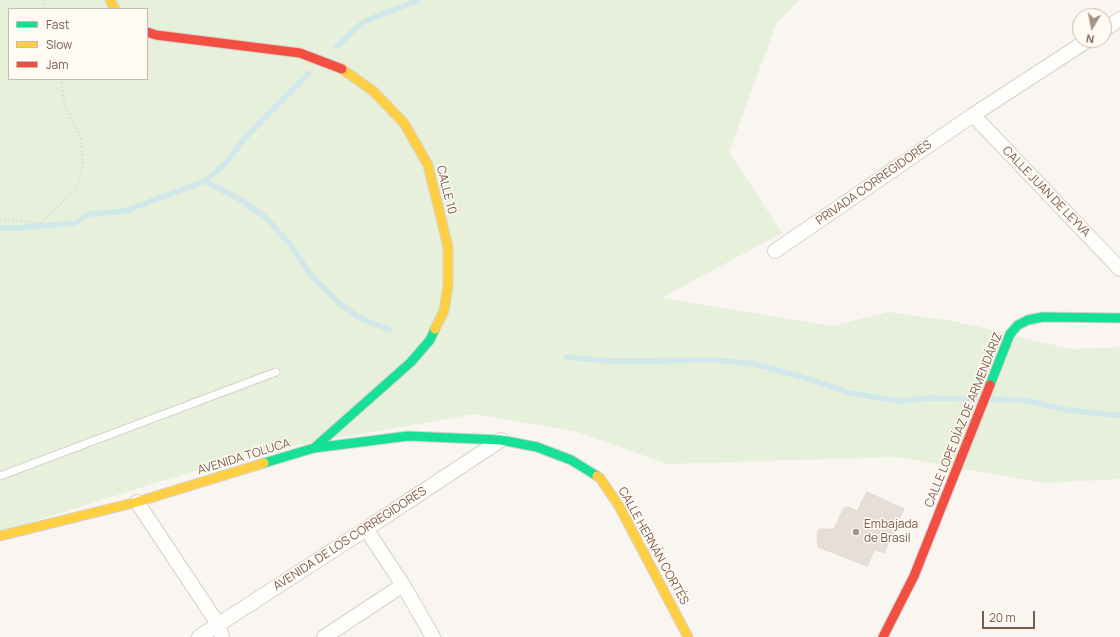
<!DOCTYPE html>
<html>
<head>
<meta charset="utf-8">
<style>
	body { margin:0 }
	#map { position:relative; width:1120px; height:637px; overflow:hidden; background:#f9f5f0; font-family:Manrope,sans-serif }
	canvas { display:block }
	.legend { position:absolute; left:8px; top:8px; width:140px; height:72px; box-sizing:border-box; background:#fffaf3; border:1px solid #cabbb1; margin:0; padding:5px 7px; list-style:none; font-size:12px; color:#7a5c4d }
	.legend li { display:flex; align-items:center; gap:8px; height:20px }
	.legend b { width:20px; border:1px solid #cabbb1 }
	.north { position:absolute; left:1072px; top:8px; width:40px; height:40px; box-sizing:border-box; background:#fffaf3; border:1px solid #cabbb1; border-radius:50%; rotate:190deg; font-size:11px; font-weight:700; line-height:16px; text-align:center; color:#7a5c4d }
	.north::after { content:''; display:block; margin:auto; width:14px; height:18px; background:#a69286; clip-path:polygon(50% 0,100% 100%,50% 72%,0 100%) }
	.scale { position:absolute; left:982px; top:611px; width:53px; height:18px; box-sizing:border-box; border:2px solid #7a5c4d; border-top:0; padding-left:5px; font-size:12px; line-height:14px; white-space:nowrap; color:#7a5c4d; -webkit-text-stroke:3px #fffaf3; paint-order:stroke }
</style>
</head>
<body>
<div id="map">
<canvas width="1120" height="637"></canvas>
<ul class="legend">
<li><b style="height:5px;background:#16e098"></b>Fast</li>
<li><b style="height:5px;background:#ffcf43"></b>Slow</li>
<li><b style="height:5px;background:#f24e42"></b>Jam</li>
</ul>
<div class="north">N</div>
<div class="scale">20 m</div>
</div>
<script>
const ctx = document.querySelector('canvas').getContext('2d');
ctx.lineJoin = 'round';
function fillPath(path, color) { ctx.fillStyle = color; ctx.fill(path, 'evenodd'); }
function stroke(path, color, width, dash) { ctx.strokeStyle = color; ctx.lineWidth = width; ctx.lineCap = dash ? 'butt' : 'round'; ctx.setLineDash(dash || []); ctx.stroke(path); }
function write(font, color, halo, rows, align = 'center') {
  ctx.font = font + ' Manrope,sans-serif'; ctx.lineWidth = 3; ctx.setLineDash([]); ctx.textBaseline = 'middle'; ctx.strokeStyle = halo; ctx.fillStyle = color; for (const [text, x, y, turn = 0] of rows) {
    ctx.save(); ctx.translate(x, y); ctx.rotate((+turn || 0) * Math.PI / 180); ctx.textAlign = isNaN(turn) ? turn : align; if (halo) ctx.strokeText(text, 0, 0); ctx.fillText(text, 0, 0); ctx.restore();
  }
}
const green = new Path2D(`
	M0 0H799L776 24 729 152 782 233 661 298 832 326 888 312 953 321 1071 349 1120 347V479L1044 483 897 457 667 464 578 432 475 414 251 453 0 532ZM9 9H147V79H9Z`);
const stream = new Path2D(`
	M336 47 363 22 419 0
	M205 181 241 200 265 217 290 244 312 277 340 304 360 318 390 330
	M0 228H17L75 223 90 214 125 211 205 181 226 163 244 139 309 73
	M566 357 608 361H638L715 360 755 364 802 377 851 393 899 401 930 398 1023 400 1067 410 1114 415H1120`);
const building = new Path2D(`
	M867 492 904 509 895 527 896 528 884 553 875 549 867 566 818 547 817 535 819 529H834L844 508 848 507 857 511Z`);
const path = new Path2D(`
	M43 0 46 9
	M0 219 40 223 62 203 77 187 83 165 81 138 64 104 61 79`);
const lane = new Path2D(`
	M0 476 276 372`);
const street = new Path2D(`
	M1104 30 1120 19
	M973 115 1120 269
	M775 251 973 115 1088 40
	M137 502 218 624 222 637
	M366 529 403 585 433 637
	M199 637 366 529 501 440
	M324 637 403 585`);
const fast = new Path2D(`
	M990 385 1010 334 1018 325 1028 320 1043 317 1120 318
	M314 448 411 362 430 340 435 329
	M264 463 314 448 408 436 501 440 537 447 571 460 597 476`);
const slow = new Path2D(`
	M110 0 115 9
	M342 69 373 91 404 123 428 165 448 247V285L444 311 435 329
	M597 476 600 478 619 506 688 637
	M0 536 137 502 264 463`);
const jam = new Path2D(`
	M147 32 156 35 300 53 342 69
	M883 637 914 576 990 385`);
const markers = [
	[856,532,4,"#a69286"]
];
const streetNames = [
	["PRIVADA CORREGIDORES",874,183,-35],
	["CALLE 10",446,190,76],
	["CALLE JUAN DE LEYVA",1046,192,46],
	["CALLE LOPE DÍAZ DE ARMENDÁRIZ",964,420,-68],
	["AVENIDA TOLUCA",244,457,-17],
	["AVENIDA DE LOS CORREGIDORES",350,539,-33],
	["CALLE HERNÁN CORTÉS",653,546,61]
];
const poiNames = [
	["Embajada",864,525],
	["de Brasil",864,539]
];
fillPath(green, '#e7f0db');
stroke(stream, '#d0e8ea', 5.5);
fillPath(building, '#e6ded7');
stroke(building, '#e2d8d2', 1);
stroke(lane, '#d7d1cb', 9);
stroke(street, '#d7d1cb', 16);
stroke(fast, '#d9d2cb', 11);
stroke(slow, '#d9d2cb', 11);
stroke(jam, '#d9d2cb', 11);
stroke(path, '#dcd5d0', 2.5, [1, 3]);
stroke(lane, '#fefefd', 7);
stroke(street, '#fefefd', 14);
stroke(fast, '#16e098', 9);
stroke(slow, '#ffcf43', 9);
stroke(jam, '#f24e42', 9);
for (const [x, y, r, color] of markers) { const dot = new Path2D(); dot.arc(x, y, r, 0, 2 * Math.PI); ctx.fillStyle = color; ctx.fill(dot); stroke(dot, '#fffaf3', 1.5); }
write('12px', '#7a5c4d', '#fffaf3', streetNames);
write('12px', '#7a5c4d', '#fffaf3', poiNames, 'left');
</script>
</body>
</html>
